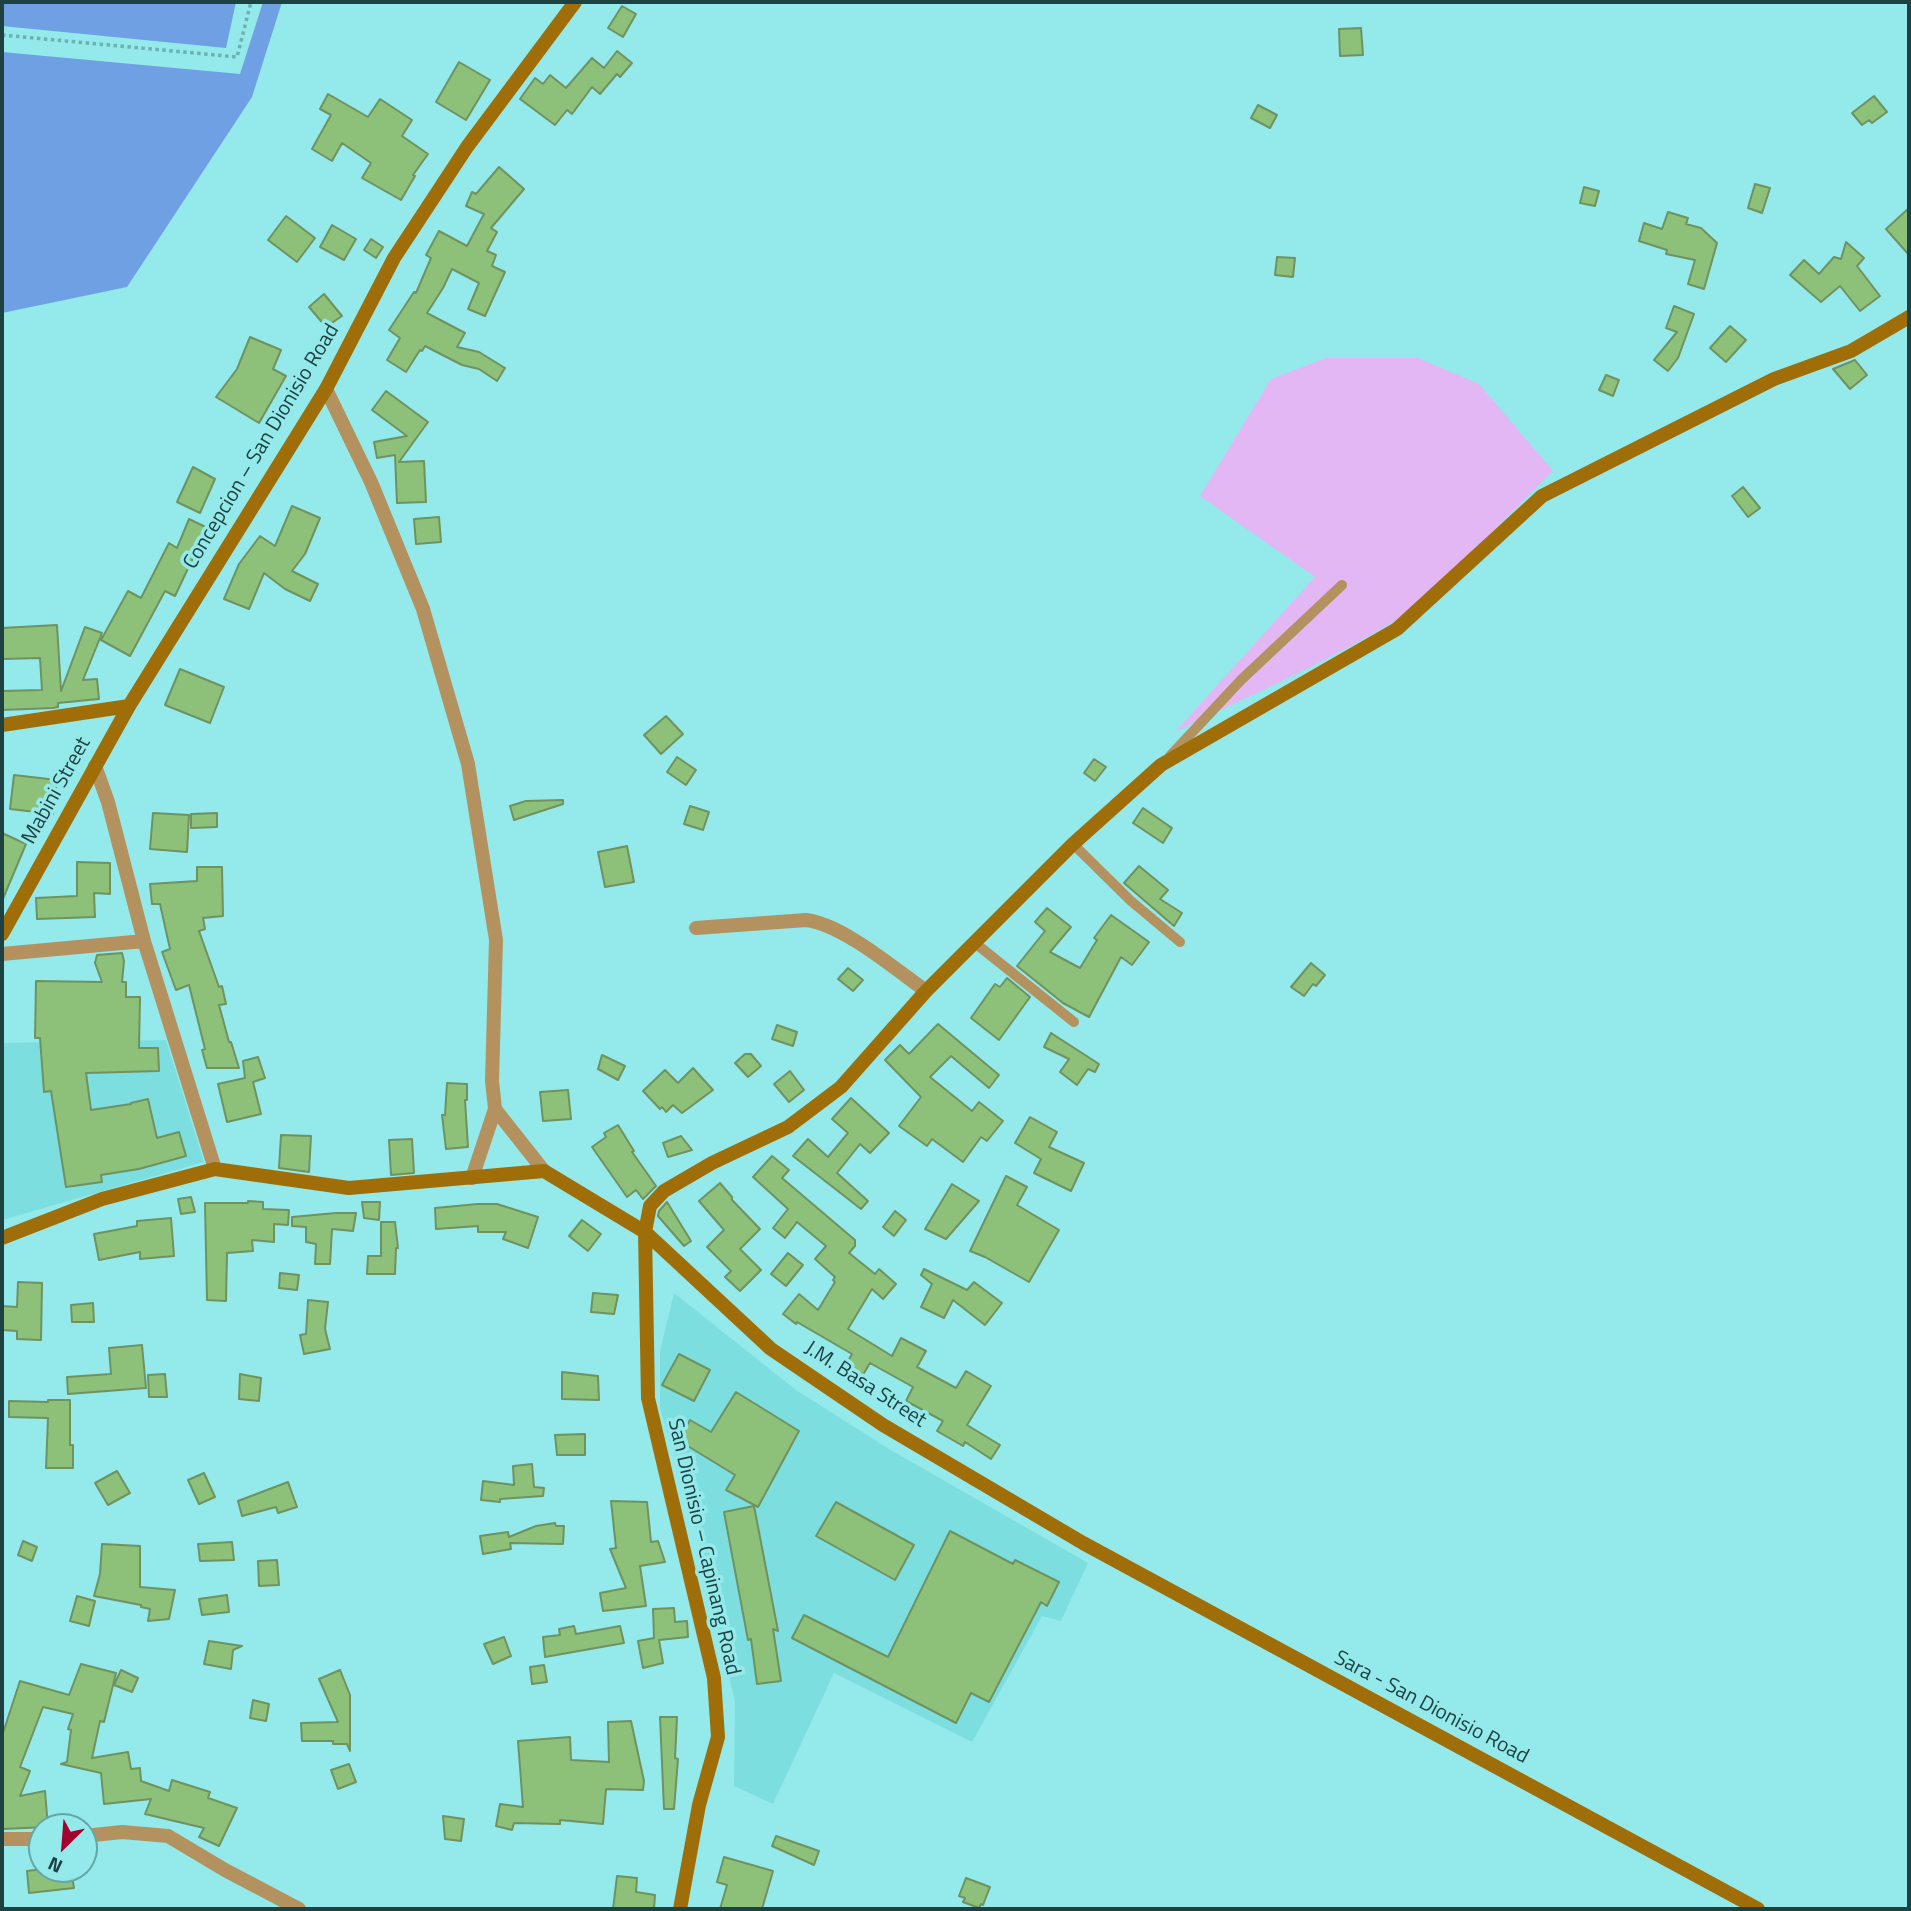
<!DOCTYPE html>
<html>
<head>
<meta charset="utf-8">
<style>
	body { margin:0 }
	#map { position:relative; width:1911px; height:1911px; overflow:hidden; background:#94e9ea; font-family:"Titillium Web",sans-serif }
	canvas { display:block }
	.frame { position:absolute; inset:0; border:4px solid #1e4142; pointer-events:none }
	.north { position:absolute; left:28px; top:1813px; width:70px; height:70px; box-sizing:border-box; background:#94e9ea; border:2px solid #65a6a7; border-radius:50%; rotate:205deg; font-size:19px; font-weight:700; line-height:28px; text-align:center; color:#1e4142 }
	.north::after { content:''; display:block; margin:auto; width:24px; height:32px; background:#a2012e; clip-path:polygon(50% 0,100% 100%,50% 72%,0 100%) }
</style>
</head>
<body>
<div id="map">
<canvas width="1911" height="1911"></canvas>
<div class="frame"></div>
<div class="north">N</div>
</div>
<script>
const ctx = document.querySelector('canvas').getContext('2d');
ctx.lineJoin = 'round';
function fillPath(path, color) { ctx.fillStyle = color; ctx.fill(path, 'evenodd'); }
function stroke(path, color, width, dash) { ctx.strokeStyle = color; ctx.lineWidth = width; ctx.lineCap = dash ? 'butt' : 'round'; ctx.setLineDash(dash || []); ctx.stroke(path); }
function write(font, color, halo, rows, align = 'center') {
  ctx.font = font + ' "Titillium Web",sans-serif'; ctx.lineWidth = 7; ctx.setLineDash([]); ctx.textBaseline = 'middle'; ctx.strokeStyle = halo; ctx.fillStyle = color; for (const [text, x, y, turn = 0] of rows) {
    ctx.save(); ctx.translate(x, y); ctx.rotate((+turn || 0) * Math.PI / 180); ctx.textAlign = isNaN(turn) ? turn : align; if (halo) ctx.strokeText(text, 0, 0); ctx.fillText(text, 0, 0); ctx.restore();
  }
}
const built = new Path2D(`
	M166 1040 204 1162 2 1220V1043Z
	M674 1293 796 1390 889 1449 1088 1563 1061 1621 1042 1616 972 1742 834 1673 773 1804 734 1786 735 1703 699 1540 660 1408V1351Z`);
const green = new Path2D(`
	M1326 358H1418L1479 384 1553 471 1415 608C1340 657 1255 693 1175 732L1315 577 1200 496 1271 379Z`);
const water = new Path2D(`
	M2 2H236L226 48 2 26Z
	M263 2H282L252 97 127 287 2 313V52L240 74Z`);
const building = new Path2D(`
	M622 6 636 14 623 37 608 28Z
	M1361 28 1363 55 1340 56 1339 29Z
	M617 51 632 63 620 77 617 74 600 94 592 87 572 114 567 110 555 125 520 99 535 78 543 84 550 75 566 88 592 58 604 68Z
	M459 62 490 80 466 120 436 102Z
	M328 94 368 117 380 99 412 120 402 136 428 154 413 175 415 176 401 200 362 178 371 163 342 143 332 161 312 149 331 115 320 109Z
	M1874 96 1887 112 1872 123 1869 120 1862 125 1852 113Z
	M1258 105 1277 115 1270 128 1251 118Z
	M499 167 524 189 491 228 497 232 487 251 496 255 492 266 505 272 485 316 468 309 479 283 452 269 443 288 427 313 465 333 457 347 479 352 505 368 497 381 479 369 462 365 425 346 422 351 420 350 406 372 387 360 400 338 389 330 414 292 416 293 431 258 426 255 439 231 467 246 484 214 466 206 472 192 476 194Z
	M1755 184 1770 188 1762 213 1748 208Z
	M1584 187 1599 191 1595 206 1580 203Z
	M1909 208V255L1886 229Z
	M1668 212 1688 218 1686 224 1701 228 1717 243 1704 289 1688 284 1695 260 1666 254 1667 250 1639 241 1644 223 1662 229Z
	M286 216 315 238 297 262 268 240Z
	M332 225 356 239 344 260 320 247Z
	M371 239 383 247 376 258 364 250Z
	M1846 242 1864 258 1857 266 1880 296 1860 311 1840 286 1821 302 1790 275 1804 260 1819 274 1834 257 1841 259Z
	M1277 257 1295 258 1293 277 1275 275Z
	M324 294 342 316 326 327 309 307Z
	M1674 306 1694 314 1678 358 1668 371 1654 360 1677 332 1666 328Z
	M1730 326 1746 340 1726 362 1710 348Z
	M250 337 281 350 273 369 286 376 259 423 216 397 237 369Z
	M1855 360 1867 375 1850 389 1833 369Z
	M1606 375 1619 380 1613 396 1599 390Z
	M386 391 428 422 399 462 424 461 426 502 397 503 395 455 377 458 374 442 407 436 372 410Z
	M193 467 215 479 200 513 177 502Z
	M1743 487 1760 508 1748 517 1732 496Z
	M292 506 320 518 305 554 292 571 318 584 310 601 285 589 264 573 249 609 224 599 239 564 260 536 275 546Z
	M439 517 441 542 416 544 414 519Z
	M189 519 216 532 208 548 200 543 175 596 165 591 130 656 101 640 128 591 141 598 169 543 177 548Z
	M57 625 61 691 85 627 102 633 83 680 97 679 99 699 58 703V707L53 708 2 710V691L42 690 40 658 2 659V628Z
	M180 669 224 687 210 723 165 705Z
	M666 716 683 734 661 754 644 735Z
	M677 757 696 770 686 785 667 772Z
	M1094 759 1106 767 1095 781 1084 773Z
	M14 775 57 780 53 814 10 809Z
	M563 800V804L514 820 510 806 526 801Z
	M690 806 709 812 703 830 684 824Z
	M1143 808 1172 828 1163 843 1133 823Z
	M153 813 189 815 187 852 150 849Z
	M217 813V827L191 828V814Z
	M2 833 26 844 2 901Z
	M627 846 634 882 605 887 598 852Z
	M77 862 110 863V894L94 893 95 917 37 919 36 898 77 896Z
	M1139 866 1168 890 1160 899 1182 913 1174 926 1124 883Z
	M197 867H222L223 916 203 918 205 929 199 931 219 987 222 986 226 1004 219 1005 229 1042H231L239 1068H207L202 1050 205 1049 189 985 176 990 162 952 170 949 160 904H152L150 884 197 881Z
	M1047 908 1071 927 1050 952 1080 968 1097 940 1094 938 1111 915 1149 942 1132 965 1121 957 1089 1017 1063 1003 1017 966 1045 931 1035 922Z
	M122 953 124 961 122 982H126V997H140L139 1048H158L159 1071 86 1073 91 1110 131 1104V1103L148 1099 157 1138 179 1132 186 1156 139 1169 101 1175 102 1182 66 1187 51 1091 44 1092 40 1038H35L36 981 102 982 95 963 97 955Z
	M1311 963 1325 975 1316 986 1313 984 1304 996 1291 987Z
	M848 968 863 980 853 991 838 979Z
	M1007 978 1030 997 999 1040 971 1018 995 984 1000 987Z
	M938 1024 999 1075 989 1088 951 1056 930 1077 972 1111 979 1102 1003 1121 987 1141 981 1137 963 1162 932 1139 927 1146 899 1126 921 1097 885 1060 900 1045 909 1054Z
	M777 1025 797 1032 793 1046 772 1039Z
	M1051 1033 1099 1064 1095 1072 1088 1069 1077 1085 1060 1072 1069 1059 1044 1047Z
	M745 1054H751L761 1066 748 1077 735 1063Z
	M602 1055 625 1066 618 1080 598 1069Z
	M258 1057 265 1078 253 1082 261 1114 227 1122 218 1084 245 1078 243 1061Z
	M693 1068 713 1090 682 1113 673 1105 666 1112 662 1107 660 1109 643 1091 665 1070 678 1083Z
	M790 1071 804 1090 789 1102 774 1084Z
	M447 1083 467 1084V1100H465L468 1147 446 1149 442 1115H445Z
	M568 1090 571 1119 543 1121 540 1092Z
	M851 1098 889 1133 870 1153 860 1144 837 1173 868 1201 861 1209 793 1156 808 1139 828 1157 848 1133 832 1119Z
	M1030 1117 1057 1132 1049 1147 1084 1163 1071 1191 1034 1173 1041 1159 1015 1143Z
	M618 1125 634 1151 632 1152 656 1186 643 1199 636 1190 627 1197 592 1147 606 1137 604 1133Z
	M281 1135 311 1136 309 1172 279 1168Z
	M681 1136 692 1150 668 1157 663 1143Z
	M412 1139 414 1173 391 1175 389 1140Z
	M772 1156 789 1170 782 1178 855 1240V1246L849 1253 875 1274 879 1269 896 1284 883 1299 872 1289 848 1329 892 1356 901 1338 926 1351 917 1367 956 1388 966 1371 991 1386 967 1425 1000 1445 991 1459 965 1442 963 1446 937 1431 943 1421 906 1401 913 1387 870 1363 857 1385 840 1375 852 1354 797 1322 796 1324 783 1314 799 1294 818 1310 835 1282 833 1280 835 1277 815 1259 826 1246 797 1222 785 1238 773 1228 788 1209 753 1177Z
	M1006 1176 1027 1187 1017 1205 1059 1230 1029 1282 985 1257 970 1251Z
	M720 1183 732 1197V1200L760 1229 740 1249 761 1270 740 1291 725 1277 731 1271 707 1247 724 1230 699 1201Z
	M952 1184 979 1201 946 1239 925 1229Z
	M191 1197 195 1212 181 1214 178 1199Z
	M248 1201 263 1202V1209L289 1210 288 1225 274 1224V1242L252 1240 253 1251 227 1253 226 1301 207 1300 205 1203H248Z
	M362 1202H380L379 1220 364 1218Z
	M667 1202 691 1241 684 1246 658 1216 659 1211Z
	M478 1204H497L538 1217 528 1248 503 1239 506 1232H478V1226L436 1229 435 1208Z
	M895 1211 906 1220 894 1236 883 1227Z
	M336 1213H356L353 1231 332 1229 330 1264H315L316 1244 306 1242V1227L292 1226V1217Z
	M171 1218 174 1256 140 1259V1252L99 1260 94 1234 137 1226V1221Z
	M582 1220 601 1234 588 1251 569 1236Z
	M381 1222H395L398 1248H396L395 1274H367L368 1256H381Z
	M788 1253 803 1265 786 1286 771 1274Z
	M924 1269 967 1290 974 1282 1002 1303 985 1325 953 1300 944 1318 921 1307 932 1284 921 1275Z
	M280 1273 299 1275 297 1290 279 1288Z
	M18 1282 42 1283 41 1340 17 1339V1331L2 1330V1306L17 1307Z
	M593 1293 618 1295 614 1314 591 1312Z
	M308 1300 328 1302 325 1329 330 1349 304 1354 300 1335 306 1334Z
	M93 1303 94 1322H72L71 1305Z
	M142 1345 146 1388 68 1394 67 1377 111 1374 109 1348Z
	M679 1354 710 1370 694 1401 662 1385Z
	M562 1372 598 1376 599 1400 562 1399Z
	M165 1374 167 1397H149L148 1375Z
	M240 1374 261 1378 259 1401 239 1399Z
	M736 1392 799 1431 758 1507 726 1490 735 1475 678 1440 690 1420 711 1432Z
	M48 1400H70V1445H73V1468H46L48 1418 9 1417V1401L48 1402Z
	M585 1434V1455H557L555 1435Z
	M532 1464 534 1487 544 1488 543 1496 500 1499V1502L481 1500 483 1481 514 1485 513 1466Z
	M117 1471 130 1493 108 1505 95 1483Z
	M204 1473 215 1497 199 1504 188 1480Z
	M288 1482 297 1507 278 1513 276 1507 242 1516 238 1501Z
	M611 1501 647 1502 651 1542 658 1541 665 1562 640 1566 646 1606 603 1611 600 1593 626 1588 610 1549 616 1548Z
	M836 1502 914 1545 895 1580 816 1536Z
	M754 1506 778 1631 773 1629 781 1681 757 1684 751 1639 748 1640 724 1512Z
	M555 1523 556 1526H564L563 1544 510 1543 511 1549 483 1554 480 1536 508 1532 509 1537 536 1526Z
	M950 1531 1013 1564 1015 1560 1059 1582 1047 1606 1041 1602 989 1702 971 1693 956 1723 792 1638 804 1615 888 1657Z
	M23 1541 37 1547 32 1561 18 1555Z
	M232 1542 234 1560 200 1561 198 1544Z
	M102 1544 140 1546V1587L175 1590 169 1619 148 1621 150 1609 141 1607V1605L94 1596 100 1574Z
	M277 1560 279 1585 259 1586 258 1561Z
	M227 1595 229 1612 202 1615 199 1599Z
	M77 1596 95 1601 89 1626 70 1621Z
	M674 1608 675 1622 687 1621 688 1637 659 1640 663 1663 643 1668 638 1641 654 1638 653 1609Z
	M574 1626 576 1634 620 1626 624 1643 545 1657 543 1637 560 1635 559 1629Z
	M504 1637 511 1656 493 1664 484 1644Z
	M209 1641 242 1646 233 1650 231 1669 204 1664Z
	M81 1664 116 1673 104 1722 100 1721 92 1758 128 1752 131 1769 140 1768 141 1781 169 1791 172 1780 210 1792 208 1798 237 1808 219 1846 199 1837 204 1828 145 1814 151 1799 104 1804 101 1773 61 1764 67 1762 71 1730 68 1729 73 1714 43 1707 20 1767 30 1771 20 1796 45 1791 48 1827 2 1829V1736L20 1681 69 1695Z
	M544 1665 547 1682 532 1684 530 1667Z
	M121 1670 138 1678 132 1692 114 1685Z
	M340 1670 350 1695V1751L347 1744H333V1741H302L301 1723 338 1722 319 1679Z
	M253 1700 269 1704 266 1721 250 1718Z
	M660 1717H677L675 1758 678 1759 674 1809H664Z
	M631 1721 644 1781 643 1790 606 1789 603 1824 560 1820V1824L514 1823 512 1830 496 1826 500 1804 523 1807 518 1741 570 1737 571 1760 609 1762 608 1722Z
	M349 1764 356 1782 338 1789 331 1770Z
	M443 1816 464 1819 461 1841 445 1839Z
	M776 1836 819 1851 814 1865 772 1846Z
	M724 1857 773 1871 762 1909H720L727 1885 717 1882Z
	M43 1869H71L74 1888 29 1893 27 1871Z
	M617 1876 637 1878 636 1892 655 1895 654 1909H613Z
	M966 1878 990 1887 983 1905 981 1904 979 1908 963 1902 965 1898 959 1896Z`);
const path = new Path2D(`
	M2 35 237 57 251 2
	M2 341H4`);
const lane = new Path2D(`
	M1170 756 1241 680 1342 585
	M1073 844 1131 901 1180 942
	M975 943 1074 1022`);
const street = new Path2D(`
	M326 389 371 482 423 609 468 764 496 940 492 1081 495 1109 544 1171
	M95 766 108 802 144 941 215 1169
	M696 928 806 920C842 924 895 969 926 991
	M2 954 144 941
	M472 1178 495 1109
	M84 1836 122 1832 168 1836 225 1870 299 1909
	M2 1839H42`);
const secondary = new Path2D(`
	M2 725 129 706
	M2 934 129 706 326 389 394 258 467 147 575 2
	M2 1238 102 1199 215 1169 349 1188 544 1171 645 1232 771 1349 883 1425 1083 1543 1758 1909
	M680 1909 699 1805 718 1737 714 1678 648 1398 645 1232 650 1206 664 1191 712 1163 788 1127 841 1087 926 991 1073 844 1161 765 1397 629 1542 496 1774 379 1851 351 1909 317`);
const streetNames = [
	["Concepcion – San Dionisio Road",262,447,-59],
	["Mabini Street",57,791,-61],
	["J.M. Basa Street",865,1385,33],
	["San Dionisio – Capinang Road",703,1547,77],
	["Sara - San Dionisio Road",1431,1708,28]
];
fillPath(built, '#7ddee0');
fillPath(green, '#e3b7f3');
fillPath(water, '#70a0e4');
fillPath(building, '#8dc179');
stroke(building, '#6e9260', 2);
stroke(path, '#6db1b2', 3.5, [3.5, 3.5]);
stroke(lane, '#b39260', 10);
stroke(street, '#b39260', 14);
stroke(secondary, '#9f6e09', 14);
write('21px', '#1e4142', '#94e9ea', streetNames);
</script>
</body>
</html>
